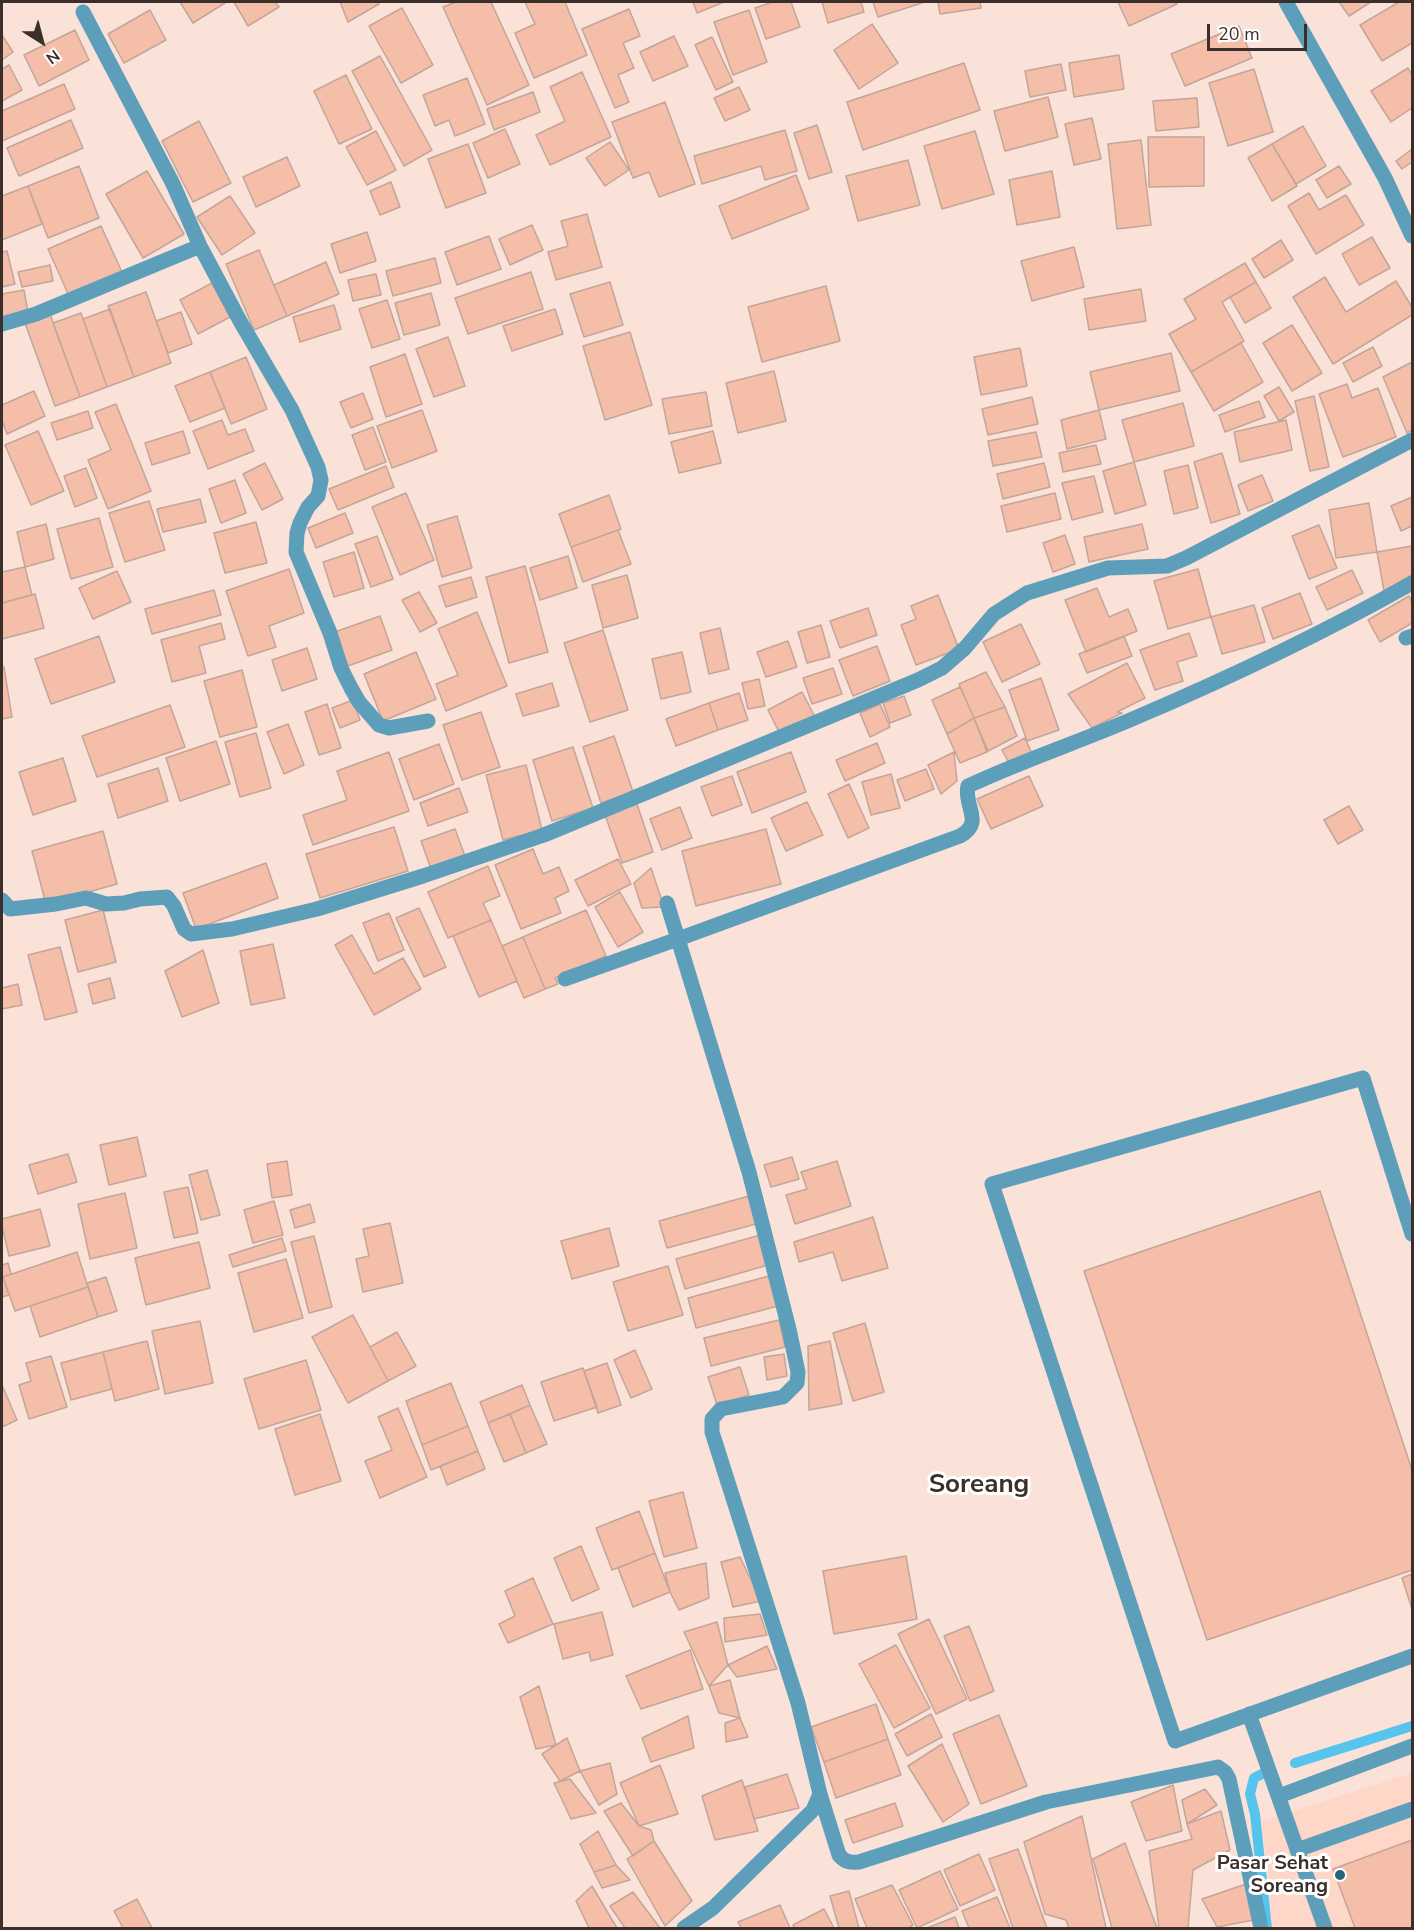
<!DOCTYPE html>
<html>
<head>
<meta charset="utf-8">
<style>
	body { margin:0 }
	#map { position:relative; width:1414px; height:1930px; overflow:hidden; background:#fbe2d8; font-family:"Nunito Sans",sans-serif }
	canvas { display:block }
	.frame { position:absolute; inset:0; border:3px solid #3b2f2b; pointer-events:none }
	.north { position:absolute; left:12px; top:12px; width:60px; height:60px; -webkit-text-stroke:4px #fff; paint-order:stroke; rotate:144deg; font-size:16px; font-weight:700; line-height:24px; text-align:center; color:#3b2f2b }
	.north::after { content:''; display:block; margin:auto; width:21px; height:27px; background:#3b2f2b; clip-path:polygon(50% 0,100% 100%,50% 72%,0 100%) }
	.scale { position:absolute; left:1207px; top:24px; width:100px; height:27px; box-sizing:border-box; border:3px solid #3b2f2b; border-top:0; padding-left:8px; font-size:18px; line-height:21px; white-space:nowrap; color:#3b2f2b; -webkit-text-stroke:4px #fff; paint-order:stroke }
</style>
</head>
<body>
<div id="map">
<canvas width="1414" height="1930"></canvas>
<div class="frame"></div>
<div class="north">N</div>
<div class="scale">20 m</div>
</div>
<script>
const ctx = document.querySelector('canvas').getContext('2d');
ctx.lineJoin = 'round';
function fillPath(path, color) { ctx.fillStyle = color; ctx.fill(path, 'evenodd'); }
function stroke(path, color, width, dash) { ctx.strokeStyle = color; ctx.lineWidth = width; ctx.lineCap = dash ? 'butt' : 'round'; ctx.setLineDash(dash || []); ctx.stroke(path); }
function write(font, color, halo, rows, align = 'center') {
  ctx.font = font + ' "Nunito Sans",sans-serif'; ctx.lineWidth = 6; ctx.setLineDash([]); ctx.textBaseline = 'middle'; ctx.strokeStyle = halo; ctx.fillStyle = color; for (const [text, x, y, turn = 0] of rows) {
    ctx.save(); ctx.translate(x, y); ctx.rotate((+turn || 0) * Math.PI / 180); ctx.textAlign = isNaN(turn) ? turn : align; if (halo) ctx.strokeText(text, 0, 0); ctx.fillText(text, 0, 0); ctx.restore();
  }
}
const built = new Path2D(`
	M1412 1773V1928H1273L1262 1821Z`);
const stream = new Path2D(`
	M1295 1763 1412 1726
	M1262 1774 1254 1778 1250 1794 1255 1814 1267 1928`);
const building = new Path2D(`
	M180 2H224L225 3 193 23Z
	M234 2H275L279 7 248 26Z
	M340 2H377L379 4 348 22Z
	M456 2H491L529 85 487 105 443 7Z
	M525 2H565L587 55 534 78 515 33 535 24Z
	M693 2H724L697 13Z
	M773 2H791L800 27 766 39 755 8Z
	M822 2H861L864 12 828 23Z
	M873 2H922V3L878 17Z
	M938 2H980L981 8 940 14Z
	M1118 2H1175L1177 4 1129 26Z
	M1339 2H1371L1349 16Z
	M1399 2H1412V43L1382 61 1360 25Z
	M402 8 433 65 401 83 369 26Z
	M629 9 640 36 623 43 634 68 618 75 629 102 615 108 582 29Z
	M150 10 166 40 124 63 108 34Z
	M749 10 767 62 733 75 714 22Z
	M872 24 898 63 859 89 834 50Z
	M1239 26 1252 58 1185 86 1171 54Z
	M75 30 89 60 39 86 24 55Z
	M2 35 13 52 2 60Z
	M674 36 688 66 653 81 640 52Z
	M712 37 733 82 716 90 695 45Z
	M1119 55 1124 89 1074 97 1069 63Z
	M380 56 432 150 404 166 352 71Z
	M964 63 980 110 863 150 847 102Z
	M1061 64 1066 90 1030 97 1025 71Z
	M9 65 22 90 2 101V69Z
	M1408 68 1412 75V108L1391 122 1371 91Z
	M1254 69 1273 132 1228 146 1209 83Z
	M582 72 611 137 550 165 536 135 565 121 550 87Z
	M346 75 372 129 339 144 314 91Z
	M467 78 485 124 455 136 449 120 435 126 423 95Z
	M64 84 75 109 2 141V111Z
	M739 87 750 110 725 121 714 98Z
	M533 92 540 112 494 130 487 109Z
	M1048 97 1058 137 1005 151 994 111Z
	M1197 98 1199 127 1156 131 1153 101Z
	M665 102 695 184 659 197 649 172 633 178 612 122Z
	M1092 118 1101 159 1074 165 1065 124Z
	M71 120 83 148 19 176 7 148Z
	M199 121 231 183 193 202 162 141Z
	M817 125 832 172 809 179 794 133Z
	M1303 126 1326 166 1296 184 1272 144Z
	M505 129 520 164 488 178 473 143Z
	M785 130 797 171 765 180 761 166 702 184 694 156Z
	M376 131 396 170 367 185 346 147Z
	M975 131 994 194 942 209 924 146Z
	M1148 137H1204V186L1149 187Z
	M1141 140 1151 225 1117 229 1108 144Z
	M610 142 629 170 605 186 586 158Z
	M468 144 486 193 446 208 428 159Z
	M1272 144 1297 186 1272 201 1248 158Z
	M1412 149V162L1402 169 1396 161Z
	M287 157 300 186 256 207 243 177Z
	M908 160 920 205 858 221 846 176Z
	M79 166 99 218 48 238 28 186Z
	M1339 166 1351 184 1327 198 1316 180Z
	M147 171 184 234 143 258 106 194Z
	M1052 171 1060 217 1017 225 1009 180Z
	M796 175 809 209 732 239 719 206Z
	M391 182 400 207 380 215 370 191Z
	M28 186 42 224 2 240V196Z
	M1309 193 1319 210 1346 195 1364 225 1316 254 1288 206Z
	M230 196 255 233 222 255 197 217Z
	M587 214 602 267 556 280 548 252 568 246 561 221Z
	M532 225 543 250 510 265 499 239Z
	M101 226 122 272 69 296 48 249Z
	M367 232 376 261 340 273 331 244Z
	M489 236 501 269 457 285 445 252Z
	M1372 237 1390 268 1359 285 1342 254Z
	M1281 240 1293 260 1264 278 1252 259Z
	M1074 247 1084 287 1032 301 1021 261Z
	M259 250 287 316 254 330 226 264Z
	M7 251 15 284 2 287V252Z
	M435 258 441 283 393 296 386 271Z
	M326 262 339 294 287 316 274 285Z
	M1245 263 1256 282 1222 302 1244 341 1191 372 1169 334 1196 319 1184 299Z
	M50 265 53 281 22 287 18 272Z
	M531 272 543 309 468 334 455 298Z
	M376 274 381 295 353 301 348 280Z
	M1325 277 1346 312 1396 281 1412 307V315L1333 364 1293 297Z
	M610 282 623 325 584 337 570 294Z
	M1256 282 1271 308 1245 323 1230 297Z
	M212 283 230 317 198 334 180 300Z
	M826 286 840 341 762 362 748 307Z
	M1141 289 1146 321 1089 330 1084 299Z
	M24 290 28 312 2 317V294Z
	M146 292 171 363 134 377 108 306Z
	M431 293 440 325 404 335 395 303Z
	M387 300 400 339 372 348 359 309Z
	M334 305 341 329 300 342 293 317Z
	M110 309 134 377 107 387 83 319Z
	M555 309 563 334 512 351 503 326Z
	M181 312 192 344 168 353 156 321Z
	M81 313 107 387 80 397 53 323Z
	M50 314 80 397 55 406 25 323Z
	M1292 325 1322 373 1292 391 1263 343Z
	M630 332 652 405 605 420 583 346Z
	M448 337 465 386 434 397 416 349Z
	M1241 343 1263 382 1214 411 1191 372Z
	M1373 347 1382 366 1353 382 1343 363Z
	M1020 348 1027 386 981 395 974 357Z
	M1171 353 1180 391 1099 410 1090 372Z
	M405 354 422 404 386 417 370 367Z
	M246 357 267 409 231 424 210 372Z
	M1412 362V430L1407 433 1383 377Z
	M774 371 786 421 738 433 726 383Z
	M210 372 225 408 190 422 175 386Z
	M1347 384 1352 398 1378 388 1396 437 1343 457 1319 394Z
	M1279 387 1294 412 1279 421 1264 396Z
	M34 391 45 416 7 434 2 420V405Z
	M706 392 712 426 669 434 662 399Z
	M363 393 373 419 351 428 340 402Z
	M1314 396 1329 467 1310 471 1295 401Z
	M1032 397 1038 424 988 435 982 409Z
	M1259 401 1265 417 1225 432 1219 415Z
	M1183 403 1194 446 1134 462 1122 420Z
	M116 404 151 491 108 509 88 460 111 450 95 412Z
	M422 410 437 451 392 468 377 426Z
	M1099 410 1106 439 1067 449 1061 420Z
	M88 411 93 428 57 440 51 423Z
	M222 420 228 435 245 429 254 451 208 469 193 431Z
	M1286 420 1292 450 1240 462 1234 432Z
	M373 427 386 462 365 470 352 435Z
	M38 431 64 491 31 505 5 445Z
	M183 431 190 453 152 465 145 443Z
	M713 431 721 463 679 473 671 442Z
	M1036 432 1042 457 993 466 988 441Z
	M1096 445 1101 464 1063 472 1059 453Z
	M1222 453 1240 514 1211 523 1194 462Z
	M1134 462 1146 505 1115 514 1103 471Z
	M265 463 283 499 262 510 243 474Z
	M1044 463 1050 487 1003 499 997 474Z
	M1188 465 1198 508 1174 514 1164 471Z
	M386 466 394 487 338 510 329 489Z
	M86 468 97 498 75 507 64 476Z
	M1262 475 1273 501 1248 511 1238 485Z
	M1094 476 1103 512 1072 520 1062 483Z
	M235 480 246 513 221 523 209 489Z
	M406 493 434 560 400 575 372 507Z
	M1055 493 1061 519 1007 532 1001 506Z
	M609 495 621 529 571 547 559 514Z
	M1412 497V526L1401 531 1391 506Z
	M200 499 206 522 163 532 157 509Z
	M149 501 165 550 125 562 109 513Z
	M1369 503 1377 552 1336 558 1329 510Z
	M345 513 353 533 316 548 308 528Z
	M457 516 472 568 442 577 427 525Z
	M99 518 113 567 71 579 57 529Z
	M256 522 267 563 225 573 214 533Z
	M46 524 54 559 25 567 17 532Z
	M1142 524 1148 549 1089 562 1084 537Z
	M1319 525 1337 568 1309 579 1292 536Z
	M618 530 631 564 583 582 571 547Z
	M1065 535 1075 564 1053 572 1043 543Z
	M377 536 393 579 371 587 355 544Z
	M1412 546V575L1384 591 1377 552Z
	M354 552 364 588 334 597 323 562Z
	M568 556 577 588 540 600 530 568Z
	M525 566 548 652 509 663 486 577Z
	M25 567 32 595 2 603V572Z
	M289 569 304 613 269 626 276 647 248 656 226 591Z
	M1198 569 1211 617 1168 629 1154 581Z
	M1352 570 1363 593 1327 610 1316 587Z
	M117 571 131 602 93 619 79 588Z
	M627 575 638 618 603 628 592 585Z
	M471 577 477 597 446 607 439 586Z
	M1097 588 1109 617 1128 609 1137 631 1086 652 1065 600Z
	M214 590 221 615 152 634 145 609Z
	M419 592 437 623 420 632 402 600Z
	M1300 593 1312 624 1273 639 1262 608Z
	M35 594 44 628 2 639V603Z
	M938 595 959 649 916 665 901 625 916 619 911 606Z
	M1409 596 1412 603V623L1380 642 1368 620Z
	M1254 605 1265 642 1222 654 1211 617Z
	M868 608 877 635 840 648 830 621Z
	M477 612 507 686 446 711 436 684 458 675 438 629Z
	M380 616 392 650 348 666 335 632Z
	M221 623 225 639 199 646 206 673 172 682 161 640Z
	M1021 624 1040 664 1002 682 983 642Z
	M821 625 830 657 807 663 798 632Z
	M720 628 729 669 709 674 700 633Z
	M603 630 628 710 590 722 564 643Z
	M1189 633 1197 656 1177 662 1183 681 1155 690 1140 650Z
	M99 636 115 682 51 704 35 659Z
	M1124 636 1132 656 1087 673 1079 654Z
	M788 641 797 667 766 677 757 652Z
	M877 646 890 681 853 696 839 660Z
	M307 648 317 679 282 691 272 660Z
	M416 652 436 699 383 721 364 674Z
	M682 652 691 692 661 699 652 659Z
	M1127 663 1145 698 1117 712 1122 713 1092 728 1068 694Z
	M2 667H4L12 717 2 719Z
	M833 668 842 694 812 704 803 678Z
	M242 670 257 727 220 737 204 681Z
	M986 672 1005 707 974 718 959 684Z
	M1041 678 1059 730 1027 741 1009 690Z
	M759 679 765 706 748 709 742 683Z
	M552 683 559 706 523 716 516 694Z
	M960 687 974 718 947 734 932 700Z
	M802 692 815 717 781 736 768 710Z
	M739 693 748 720 718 730 709 703Z
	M904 696 911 715 890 723 883 703Z
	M353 700 360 720 340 728 332 708Z
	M709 703 718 730 676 746 666 719Z
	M327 704 341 748 319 755 305 712Z
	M880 704 890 727 870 737 860 713Z
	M170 705 185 747 97 777 82 736Z
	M1005 707 1017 736 988 751 974 718Z
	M481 712 500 767 462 780 443 725Z
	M974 718 987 752 960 763 947 734Z
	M288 724 304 765 284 774 267 732Z
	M256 733 271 788 240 797 225 742Z
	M614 736 633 792 601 803 583 747Z
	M1025 738 1033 756 1011 767 1002 750Z
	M216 741 230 784 180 801 166 758Z
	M877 743 885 763 845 781 836 760Z
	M439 744 454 784 414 800 399 759Z
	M573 747 593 808 552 821 533 760Z
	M389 752 409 811 313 845 303 815 347 800 337 771Z
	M791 752 806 792 752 813 737 772Z
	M954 752 957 781 941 794 928 765Z
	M63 758 76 801 33 815 19 772Z
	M526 765 542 830 503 840 486 775Z
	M158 768 168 801 118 818 108 784Z
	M926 769 934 789 905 801 897 780Z
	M891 774 900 808 871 815 862 782Z
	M732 776 742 805 712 816 701 787Z
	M1029 776 1043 806 991 829 977 799Z
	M849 784 869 828 848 838 828 794Z
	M459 788 468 812 428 826 420 803Z
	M807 802 823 835 786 851 771 818Z
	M637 804 653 852 622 863 605 815Z
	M1349 806 1363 830 1338 844 1324 820Z
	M680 807 692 838 662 850 650 819Z
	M394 827 408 871 320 898 306 854Z
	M455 829 465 856 431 869 421 841Z
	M766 829 781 884 696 906 682 851Z
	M103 831 117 884 46 904 32 851Z
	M533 849 543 874 559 867 569 891 555 898 561 913 521 929 495 865Z
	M618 859 631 884 588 906 575 880Z
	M266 863 278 898 196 929 183 893Z
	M488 866 500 896 483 903 491 920 448 938 428 892Z
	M651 868 664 907 642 908 634 883Z
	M620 892 643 932 618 947 595 907Z
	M419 908 446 967 424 977 396 918Z
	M103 910 116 962 78 972 65 920Z
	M586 910 606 956 555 978 558 984 545 989 523 937Z
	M389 913 404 950 378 961 363 923Z
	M491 920 517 981 479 997 453 936Z
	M352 935 374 974 403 958 421 989 374 1015 335 945Z
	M523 937 545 989 524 998 502 946Z
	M273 944 285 998 251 1005 240 951Z
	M60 947 77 1012 45 1020 28 955Z
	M203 950 219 1003 182 1017 165 971Z
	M110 978 115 998 93 1004 88 984Z
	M18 984 22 1005 2 1009V988Z
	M137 1137 146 1176 109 1185 100 1145Z
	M68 1154 77 1182 38 1194 29 1165Z
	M792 1157 799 1179 771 1187 764 1165Z
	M287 1161 292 1195 272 1198 267 1164Z
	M837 1161 851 1206 795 1224 786 1195 807 1189 801 1172Z
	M207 1170 220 1215 201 1220 189 1175Z
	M188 1187 198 1233 174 1238 164 1192Z
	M1320 1191 1412 1470V1570L1207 1640 1084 1271Z
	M125 1193 137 1248 90 1259 78 1204Z
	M749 1196 756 1224 667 1248 659 1221Z
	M274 1201 283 1235 253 1243 244 1210Z
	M310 1204 315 1222 295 1228 290 1210Z
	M40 1209 50 1246 9 1256 2 1226V1219Z
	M873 1217 888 1268 842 1281 833 1252 799 1262 794 1242Z
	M390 1223 403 1283 363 1292 356 1259 369 1256 363 1229Z
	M609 1228 619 1266 572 1279 561 1241Z
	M760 1235 768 1265 685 1289 676 1259Z
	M314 1236 332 1307 309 1313 291 1242Z
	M282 1238 286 1251 233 1267 229 1255Z
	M199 1242 210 1288 146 1305 135 1258Z
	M77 1252 88 1287 15 1311 3 1277Z
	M286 1259 303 1318 254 1332 238 1273Z
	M8 1263 11 1274 3 1277 9 1295 2 1297V1265Z
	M668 1266 683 1315 628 1331 613 1282Z
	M769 1276 778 1306 696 1328 688 1298Z
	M106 1277 117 1311 98 1317 87 1283Z
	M88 1287 98 1317 40 1337 30 1306Z
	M353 1315 388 1381 348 1403 312 1337Z
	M779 1320 785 1347 711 1366 704 1338Z
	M200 1321 213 1383 165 1394 152 1331Z
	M865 1323 884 1392 853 1401 833 1333Z
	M397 1332 416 1366 388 1381 370 1347Z
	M147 1341 159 1389 115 1401 103 1352Z
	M830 1341 842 1404 809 1410 808 1346Z
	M635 1350 652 1389 631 1398 614 1360Z
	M103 1352 112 1389 71 1400 61 1363Z
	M784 1354 787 1376 767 1380 764 1357Z
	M51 1356 67 1407 29 1419 19 1385 31 1381 26 1363Z
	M306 1360 321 1410 259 1429 244 1379Z
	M607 1363 621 1405 598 1413 584 1371Z
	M740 1367 749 1395 717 1405 708 1377Z
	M583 1368 597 1407 554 1421 541 1382Z
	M451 1383 468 1426 422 1445 406 1401Z
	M2 1385 17 1420 2 1427Z
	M522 1385 530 1405 488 1423 480 1402Z
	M530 1405 547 1444 526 1453 510 1414Z
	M398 1408 427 1477 380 1498 365 1461 392 1450 378 1417Z
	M320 1414 341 1481 295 1495 275 1429Z
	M510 1414 526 1453 504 1462 488 1423Z
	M468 1426 478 1451 431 1470 422 1445Z
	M478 1451 485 1469 447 1485 440 1466Z
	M683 1492 697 1548 664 1557 649 1501Z
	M639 1511 655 1553 612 1570 596 1528Z
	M581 1546 599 1589 572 1601 554 1558Z
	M655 1553 670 1592 633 1607 618 1568Z
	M906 1556 917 1619 834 1634 823 1571Z
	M740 1557 761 1601 733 1607 721 1562Z
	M706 1563 709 1598 679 1610 670 1592 665 1573Z
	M1412 1574V1609L1402 1578Z
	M533 1578 553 1624 508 1643 499 1624 515 1616 505 1591Z
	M602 1612 613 1655 591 1661 589 1652 563 1659 554 1624Z
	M760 1614 767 1635 725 1642 724 1618Z
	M929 1619 967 1699 936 1714 898 1634Z
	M717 1622 728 1665 709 1686 684 1632Z
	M969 1626 994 1691 970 1701 944 1636Z
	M896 1645 930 1708 894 1728 859 1664Z
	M767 1646 777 1669 737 1677 728 1665Z
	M690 1650 703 1689 641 1709 626 1676Z
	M730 1680 740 1718 719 1713 709 1686Z
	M539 1686 556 1745 536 1749 520 1697Z
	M876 1704 888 1739 824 1762 811 1727Z
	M931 1714 942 1737 907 1756 895 1734Z
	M999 1715 1027 1786 981 1804 953 1734Z
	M688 1716 694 1748 651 1762 642 1738Z
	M740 1718 748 1737 726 1742 725 1723Z
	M567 1738 580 1771 560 1781 542 1754Z
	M888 1739 901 1775 836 1798 824 1762Z
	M942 1744 969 1804 943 1822 908 1766Z
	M610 1763 617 1794 599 1805 580 1771Z
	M660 1765 678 1814 639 1826 620 1783Z
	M787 1774 799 1808 754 1819 745 1787Z
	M570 1779 596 1813 571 1819 554 1783Z
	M742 1780 758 1831 715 1840 702 1796Z
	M1173 1785 1182 1831 1146 1841 1131 1802Z
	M1205 1789 1217 1805 1187 1824 1182 1800Z
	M621 1803 639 1826 651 1830 654 1841 633 1856 604 1811Z
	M895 1803 903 1826 853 1843 845 1820Z
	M1221 1811 1230 1850 1193 1870 1188 1928H1159L1149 1851 1192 1839 1187 1824Z
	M1082 1816 1106 1928H1069L1066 1920 1045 1914 1024 1842Z
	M598 1831 616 1865 594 1872 580 1844Z
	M1412 1840V1928H1355L1333 1869Z
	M654 1841 692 1901 665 1926 627 1859Z
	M1125 1843 1157 1928H1112L1093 1859Z
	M1018 1849 1047 1928H1013L989 1859Z
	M979 1854 995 1890 960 1906 944 1870Z
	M616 1865 630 1880 602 1888 594 1872Z
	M940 1871 958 1909 917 1928 899 1890Z
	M1249 1883 1259 1919 1217 1927 1202 1899Z
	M892 1885 913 1925 908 1928H867L855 1899Z
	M592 1886 617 1928H589L576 1901Z
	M849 1891 859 1928H839L830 1896Z
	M633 1892 660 1928H625L610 1906Z
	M997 1897 1010 1928H969L962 1911Z
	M137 1899 152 1928H123L114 1911Z
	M780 1905 790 1928H741L738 1922Z
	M824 1909 834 1928H794L793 1925Z
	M955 1917 959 1928H927Z`);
const service = new Path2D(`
	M1412 1234 1363 1078 992 1184 1175 1741 1412 1656
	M1249 1714 1325 1928
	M1279 1796 1412 1746
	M1297 1850 1412 1809`);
const minor = new Path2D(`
	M1286 2 1385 178 1412 236
	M83 12 173 184 200 246
	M2 324 36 314 200 246 240 321 292 410 318 467 321 480 318 496 308 507 300 523 297 533 296 552 330 633 341 668 351 688 359 702 379 725 389 728 428 721
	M1406 638 1412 636
	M2 900 10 909 56 904 86 898 106 904 124 903 140 899 167 897 174 906 184 929 191 934 232 929 317 909 423 876 544 835 918 680 942 668 965 648 994 614 1027 593 1108 568 1167 566 1186 558 1412 440
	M565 979 678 939 667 903
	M820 1794 839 1855C845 1862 850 1863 859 1862L1046 1802 1218 1767 1225 1772 1229 1779 1261 1928
	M684 1928 713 1908 813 1810 820 1794 798 1703 712 1432V1419L721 1409 783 1397 797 1383 798 1372 789 1329 749 1172 678 939 960 836C985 823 963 805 968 786 1023 760 1082 741 1137 717 1231 677 1323 633 1412 583`);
const markers = [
	[1340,1875,6,"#26647a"]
];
const poiNames = [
	["Pasar Sehat",1328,1864],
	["Soreang",1328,1887]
];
const districtNames = [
	["Soreang",979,1486]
];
fillPath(built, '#fed7c8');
stroke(stream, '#57c4ed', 10);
fillPath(building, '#f4bea9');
stroke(building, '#c3a599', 1.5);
stroke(service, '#5d9fba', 15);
stroke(minor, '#5d9fba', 15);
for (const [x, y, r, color] of markers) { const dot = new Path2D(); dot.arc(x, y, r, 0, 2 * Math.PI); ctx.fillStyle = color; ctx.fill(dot); stroke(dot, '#fff', 2); }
write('bold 20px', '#3b2f2b', '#fff', poiNames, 'right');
write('bold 26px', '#3b2f2b', '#fff', districtNames);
</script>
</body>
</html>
